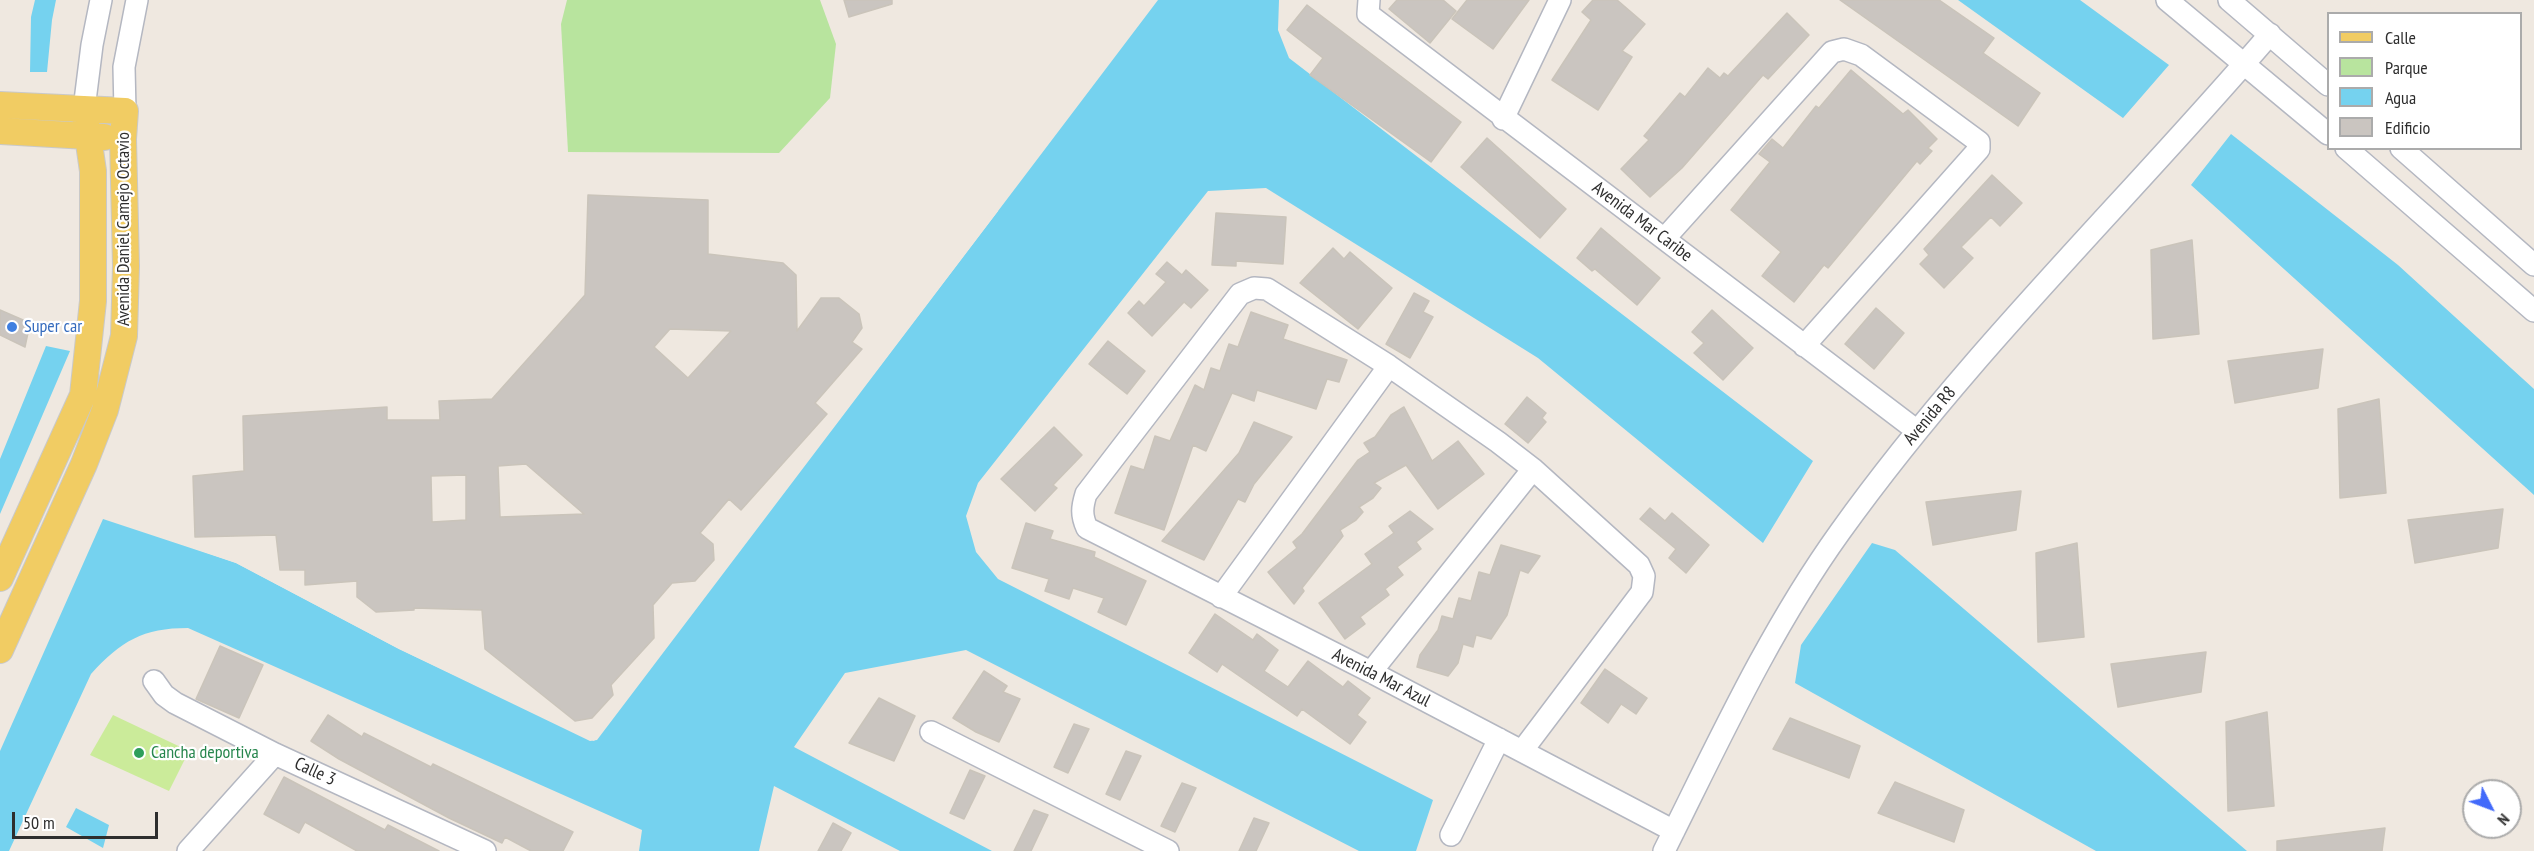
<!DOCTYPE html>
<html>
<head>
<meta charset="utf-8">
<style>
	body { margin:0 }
	#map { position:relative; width:2534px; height:851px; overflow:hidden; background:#efe8e0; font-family:"PT Sans Narrow",sans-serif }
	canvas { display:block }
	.legend { position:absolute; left:2327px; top:12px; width:195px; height:138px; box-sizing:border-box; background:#fff; border:2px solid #ababab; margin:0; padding:8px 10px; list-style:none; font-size:18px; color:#2e2e2e }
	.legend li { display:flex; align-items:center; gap:12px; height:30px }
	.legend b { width:30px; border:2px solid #ababab }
	.north { position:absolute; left:2462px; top:779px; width:60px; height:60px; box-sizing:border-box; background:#fff; border:2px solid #ababab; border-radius:50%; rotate:132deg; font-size:16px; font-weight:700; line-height:24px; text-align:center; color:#2e2e2e }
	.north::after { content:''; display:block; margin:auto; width:21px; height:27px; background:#426afa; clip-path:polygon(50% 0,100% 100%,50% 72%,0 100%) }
	.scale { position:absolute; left:12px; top:812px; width:146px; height:27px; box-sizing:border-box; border:3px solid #2e2e2e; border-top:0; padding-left:8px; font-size:18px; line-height:21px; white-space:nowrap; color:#2e2e2e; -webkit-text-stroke:4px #fff; paint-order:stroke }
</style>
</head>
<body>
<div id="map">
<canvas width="2534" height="851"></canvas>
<ul class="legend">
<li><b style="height:8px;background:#f1cc63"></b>Calle</li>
<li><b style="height:16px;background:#b8e49e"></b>Parque</li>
<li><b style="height:16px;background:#75d2ef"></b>Agua</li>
<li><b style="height:16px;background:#cac5c0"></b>Edificio</li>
</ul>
<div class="north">N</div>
<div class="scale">50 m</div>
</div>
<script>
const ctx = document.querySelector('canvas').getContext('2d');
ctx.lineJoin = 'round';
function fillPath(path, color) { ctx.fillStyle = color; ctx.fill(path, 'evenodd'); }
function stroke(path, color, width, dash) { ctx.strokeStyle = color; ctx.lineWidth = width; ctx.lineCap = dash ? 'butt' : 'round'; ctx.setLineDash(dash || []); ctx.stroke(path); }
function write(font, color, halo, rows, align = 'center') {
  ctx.font = font + ' "PT Sans Narrow",sans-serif'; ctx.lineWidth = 4.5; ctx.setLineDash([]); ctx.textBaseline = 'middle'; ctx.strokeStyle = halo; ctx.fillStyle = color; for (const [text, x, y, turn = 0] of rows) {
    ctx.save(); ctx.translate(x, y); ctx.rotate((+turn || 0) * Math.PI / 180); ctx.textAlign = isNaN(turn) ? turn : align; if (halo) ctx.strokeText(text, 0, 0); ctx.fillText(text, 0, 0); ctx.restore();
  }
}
const green = new Path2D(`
	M567 0H820L836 44 830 98 779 153 568 152 561 24Z`);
const pitch = new Path2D(`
	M113 715 189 751 169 791 90 755Z`);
const water = new Path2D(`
	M35 0H56L52 20 47 72H30L31 17Z
	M1158 0H1279L1278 30 1289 58 1813 461 1763 543 1538 358 1266 188 1208 191 978 483 966 516 976 552 998 579 1433 800 1416 851H1359L966 650 845 673 794 747 992 851H900L774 786 759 851H639L642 830 188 628C143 628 121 641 91 674L9 851H0V751L103 519 236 563 399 649 590 741 597 740Z
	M1958 0H2080L2169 65 2123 118Z
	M2231 134 2398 265 2534 389V495L2191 185Z
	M46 346 70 351 0 514V459Z
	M1872 543 1895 550 2247 851H2096L1795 683 1801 645Z
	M76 808 109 825 103 848 66 827Z`);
const pier = new Path2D(`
	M995 209 998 211 594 741 399 649 236 563 161 537 163 534 237 560 400 647 593 738Z`);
const building = new Path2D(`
	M844 0H892V4L849 17Z
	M1397 0H1443L1456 11 1430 43 1389 9Z
	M1467 0H1529L1493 49 1452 19Z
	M1593 0H1617L1645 24 1622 51 1632 57 1598 110 1552 80 1591 20 1582 12Z
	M1840 0H1939L1994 38 1983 53 2040 93 2018 126Z
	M1307 5 1461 122 1431 162 1310 75 1323 58 1287 30Z
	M1787 13 1809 35 1768 79 1763 75 1682 168 1650 197 1621 169 1649 140 1644 136 1680 93 1685 97 1708 68 1720 78 1724 73 1728 76Z
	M1851 70 1903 114 1908 110 1937 139 1928 148 1932 151 1920 164 1917 161 1828 268 1824 265 1794 302 1762 276 1781 252 1731 210 1770 162 1759 154 1772 139 1783 148 1816 106 1819 108Z
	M1487 138 1566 209 1540 238 1461 167Z
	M1992 175 2022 203 2000 226 1991 217 1961 247 1973 258 1944 288 1920 264 1929 255 1924 249Z
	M588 195 708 200V254L783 263 796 275 797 331 821 298H839L859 314 862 328 852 342 862 349 815 403 827 414 741 510 729 499 700 533 713 544 714 560 695 581 672 583 653 605 654 638 611 685 613 695 592 718 575 721 485 649 482 610 414 608V610L376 612 357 597V581L305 585V570H280L276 535 195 537 193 476 244 471 243 416 387 407V420H440L439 401 492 399 585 295ZM670 329 731 331 688 378 654 347ZM526 464 584 514 500 517 498 466ZM466 475V520L432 522 431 476Z
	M1216 213 1286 217 1283 264 1236 261V266L1212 265Z
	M1601 228 1660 278 1637 305 1595 269 1592 271 1577 258Z
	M2192 240 2199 334 2153 339 2151 250Z
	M1333 248 1344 259 1350 252 1392 288 1358 329 1300 283Z
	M1167 262 1182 275 1186 270 1208 290 1191 308 1184 302 1152 336 1128 313 1139 301 1144 306 1166 282 1156 274Z
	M1414 293 1429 301 1423 312 1433 317 1410 358 1386 344Z
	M1876 308 1904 333 1874 369 1845 344Z
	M0 310 30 323 25 347 0 335Z
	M1712 310 1753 348 1723 380 1694 353 1704 343 1692 332Z
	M1251 312 1288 325 1283 339 1347 360 1339 382 1327 379 1316 409 1257 390 1254 401 1232 393 1206 451 1193 445 1164 530 1115 513 1131 466 1144 470 1155 436 1170 441 1195 385 1204 390 1211 368 1220 371 1229 344 1238 347Z
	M1108 341 1145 371 1127 394 1089 364Z
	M2323 349 2318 388 2235 403 2228 361Z
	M1527 397 1546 413 1542 418 1546 422 1528 443 1505 424Z
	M2379 399 2386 493 2340 498 2338 409Z
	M1404 407 1432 461 1458 441 1484 474 1438 509 1406 465 1374 483 1381 488 1373 498 1359 507 1363 512 1356 520 1340 530 1343 536 1302 588 1304 591 1294 604 1268 572 1297 548 1293 542 1302 534 1358 460 1370 452 1364 443 1375 437 1391 415Z
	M1254 422 1292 437 1254 484 1245 502 1238 499 1204 560 1162 541 1239 453Z
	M1054 427 1082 455 1053 485 1057 488 1035 511 1001 479Z
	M2021 491 2016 530 1933 545 1926 502Z
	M1650 508 1665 521 1672 513 1709 545 1686 573 1669 558 1676 549 1640 519Z
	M2503 509 2498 548 2415 563 2408 520Z
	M1410 511 1433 529 1416 542 1421 549 1397 567 1403 575 1385 589 1389 595 1360 617 1365 624 1345 639 1319 603 1372 564 1365 554 1394 533 1389 526Z
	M1026 523 1053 531 1050 539 1095 552 1094 557 1146 581 1126 625 1098 612 1104 598 1073 588 1069 599 1045 591 1049 579 1012 568Z
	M2077 543 2084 637 2038 642 2036 553Z
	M1501 545 1540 556 1528 573 1520 570 1507 615 1491 639 1476 635 1473 647 1463 644 1458 663 1448 676 1417 667 1420 655 1438 630 1442 616 1453 619 1459 598 1471 601 1479 572 1490 575Z
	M1215 614 1253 640 1257 634 1278 650 1264 671 1288 687 1308 661 1343 687 1348 681 1370 698 1357 715 1366 722 1350 744 1302 709 1297 716 1222 664 1217 672 1189 653Z
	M220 646 263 665 239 718 196 699Z
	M2206 652 2201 692 2118 707 2111 664Z
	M1605 669 1647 698 1636 714 1621 704 1608 723 1581 703Z
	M984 671 1007 686 1003 692 1020 699 999 742 976 732 953 718Z
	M879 698 915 716 894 761 849 743Z
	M2267 712 2274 806 2228 811 2226 722Z
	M328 715 362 737 364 733 431 767 433 764 573 832 563 851H531L505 837 502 843 449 818 339 759 311 741Z
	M1790 718 1860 746 1849 778 1773 749Z
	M1074 724 1089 729 1068 773 1054 767Z
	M1126 751 1141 756 1120 800 1106 794Z
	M970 770 985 776 964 819 950 813Z
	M284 777 385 830 388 825 439 851H357L305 822 299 833 264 814Z
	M1895 782 1964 810 1954 842 1878 813Z
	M1182 783 1196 788 1175 832 1161 826Z
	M1034 810 1048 815 1031 851H1014Z
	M1254 818 1269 823 1256 851H1239Z
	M833 823 851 833 841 851H818Z
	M2385 828 2382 851H2277V841Z`);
const minor = new Path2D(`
	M1369 0 1368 14 1916 430
	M2167 0 2328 134
	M2229 0 2328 85
	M84 109 92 45 101 0
	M125 111 124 67 137 0
	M1503 119 1560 0
	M2346 148 2534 311
	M2401 148 2534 265
	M1665 238 1832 52 1844 49 1861 55 1979 142V149L1804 346
	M1221 597 1389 366
	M1371 672 1533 469
	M154 681 164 695 175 703 275 754 485 851
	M931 732 1168 851
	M1522 751 1642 592 1644 576 1639 565 1533 469 1498 442 1389 366 1267 289 1254 288 1240 294 1086 494C1082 507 1081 515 1087 528L1371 672 1674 831
	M1451 835 1499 739
	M188 851 275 754
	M1664 851C1718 743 1769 631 1840 532 1968 353 2128 200 2270 34`);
const major = new Path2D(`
	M0 105 125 111 123 139 126 266 124 336 105 410 84 464 0 650
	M0 131 104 137
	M0 578 83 395 93 301V171L84 109`);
const markers = [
	[12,327,6,"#3f7fe0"],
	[139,753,6,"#2e9e5b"]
];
const streetNames = [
	["Avenida Mar Caribe",1642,222,37],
	["Avenida Daniel Camejo Octavio",124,229,-90],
	["Avenida R8",1930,416,-50],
	["Avenida Mar Azul",1381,678,27],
	["Calle 3",315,772,25]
];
const shopNames = [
	["Super car",24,327]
];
const leisureNames = [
	["Cancha deportiva",151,753]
];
fillPath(green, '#b8e49e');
fillPath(pitch, '#cbeb9a');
fillPath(water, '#75d2ef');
fillPath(pier, '#efe8e0');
fillPath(building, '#cac5c0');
stroke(building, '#cac4ba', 1.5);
stroke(minor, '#b4b7c1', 24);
stroke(major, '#c9c9c9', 28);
stroke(minor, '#fff', 21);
stroke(major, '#f1cc63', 26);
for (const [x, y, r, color] of markers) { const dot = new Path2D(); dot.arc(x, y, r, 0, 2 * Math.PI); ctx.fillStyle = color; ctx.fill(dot); stroke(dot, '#fff', 2); }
write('18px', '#2e2e2e', '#fff', streetNames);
write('18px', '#366cbe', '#fff', shopNames, 'left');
write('18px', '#27864d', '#fff', leisureNames, 'left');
</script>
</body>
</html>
